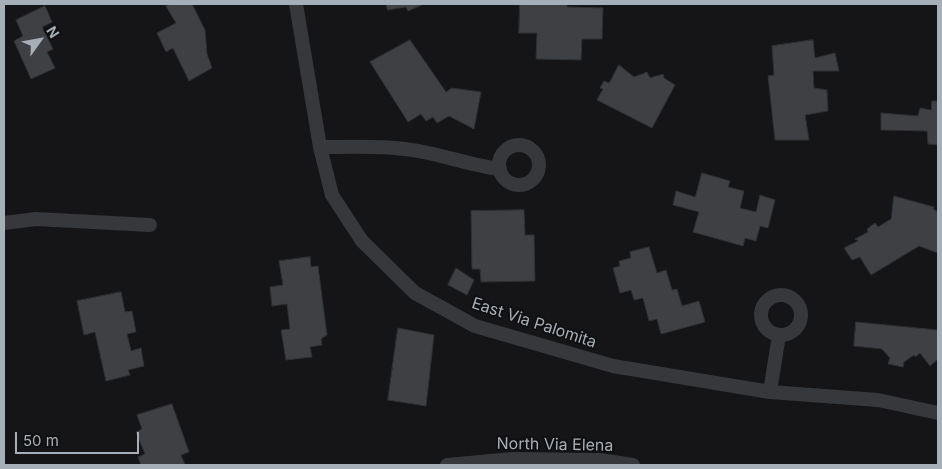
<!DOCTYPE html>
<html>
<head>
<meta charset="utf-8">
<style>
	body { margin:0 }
	#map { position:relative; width:942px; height:469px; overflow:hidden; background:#151517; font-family:Inter,sans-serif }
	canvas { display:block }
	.frame { position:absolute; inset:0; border:5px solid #a6afb8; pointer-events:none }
	.north { position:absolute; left:15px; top:15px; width:50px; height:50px; -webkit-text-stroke:4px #101012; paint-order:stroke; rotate:58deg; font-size:14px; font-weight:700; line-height:20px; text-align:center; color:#a6afb8 }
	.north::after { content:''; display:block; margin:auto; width:18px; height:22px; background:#a6afb8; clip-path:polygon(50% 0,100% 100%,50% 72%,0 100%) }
	.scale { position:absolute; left:15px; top:432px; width:124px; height:22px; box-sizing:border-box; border:2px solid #a6afb8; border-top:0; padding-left:6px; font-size:15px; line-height:18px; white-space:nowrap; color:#a6afb8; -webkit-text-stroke:4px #101012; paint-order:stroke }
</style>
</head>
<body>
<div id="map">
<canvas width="942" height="469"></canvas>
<div class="frame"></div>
<div class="north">N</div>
<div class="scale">50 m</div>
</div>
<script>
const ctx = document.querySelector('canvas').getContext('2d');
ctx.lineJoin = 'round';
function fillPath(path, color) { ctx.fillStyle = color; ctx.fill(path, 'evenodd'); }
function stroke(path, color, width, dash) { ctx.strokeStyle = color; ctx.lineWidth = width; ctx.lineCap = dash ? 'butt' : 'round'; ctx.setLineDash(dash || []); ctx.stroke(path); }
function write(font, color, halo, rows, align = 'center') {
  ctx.font = font + ' Inter,sans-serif'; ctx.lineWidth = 4; ctx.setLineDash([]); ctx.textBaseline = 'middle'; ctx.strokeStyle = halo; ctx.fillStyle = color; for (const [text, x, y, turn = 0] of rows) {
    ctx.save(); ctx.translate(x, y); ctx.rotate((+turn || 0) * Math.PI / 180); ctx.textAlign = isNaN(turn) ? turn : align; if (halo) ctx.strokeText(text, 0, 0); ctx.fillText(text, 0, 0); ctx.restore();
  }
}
const building = new Path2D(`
	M171 4H192L205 30 207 54 212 68 189 81 173 48 166 52 157 33 176 23 166 6Z
	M386 4H424L408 11 406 7 388 10Z
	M520 4H567V7L603 8 602 39H582L581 60 536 59 537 33H519Z
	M45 6 52 22 42 27 53 49 47 52 55 68 31 79 14 41 23 36 16 20Z
	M410 40 446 92 452 88 481 92 474 129 449 116 437 123 433 117 426 121 421 114 408 122 370 62Z
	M813 40 815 58 835 53 839 71H813L814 88 827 90 828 111 805 115 809 140H775L768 76 774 75 772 46Z
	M619 65 634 77 647 72 650 78 663 74 664 78 675 85 652 128 597 100 603 89 600 88 604 81 609 83Z
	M932 101H938V145L928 144 927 131 881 130V113L918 116 920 108 931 110Z
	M702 173 730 181 728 187 744 191 740 208 756 212 760 195 775 200 768 228 760 226 756 241 745 238 743 246 693 232 699 212 673 205 676 191 695 197Z
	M894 196 934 207 933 209 938 212V253L919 246 871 275 860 257 852 260 844 248 858 241 855 239 868 232 867 229 875 223 878 227 891 219Z
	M524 210 525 235H534L535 281 481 282 480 269H472L471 211Z
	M649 247 657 273 666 270 672 290 677 289 682 306 699 301 705 322 661 334 657 319 649 321 643 298 634 300 631 290 620 293 613 268 620 266 619 261 631 258 630 252Z
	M310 257 311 267 318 266 327 335 321 339 322 345 310 347 312 357 286 360 281 330 290 329 287 304 272 306 270 287 283 285 279 261Z
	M456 268 474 280 467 295 448 285Z
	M121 292 125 312 132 311 136 332 127 334 131 351 141 348 144 366 128 370 130 375 106 381 95 332 84 335 77 301Z
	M856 322 938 330V359L930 366 920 353 915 357 914 355 904 362 903 367 888 364 890 358 882 349 854 346Z
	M398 328 434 335 426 406 388 400Z
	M172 404 189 452 181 455 185 465H141L138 457 145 454 136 432 142 429 137 415Z`);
const minor = new Path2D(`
	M296 4 320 147 332 195 362 241 415 293 475 326 613 366 770 392 878 400 938 413
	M499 165a20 20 0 1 1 40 0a20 20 0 1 1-40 0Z
	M320 147C357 147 392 145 428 153 452 158 475 166 500 169
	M4 223 36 219 150 225
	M761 315a20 20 0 1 1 40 0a20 20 0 1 1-40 0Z
	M770 392 779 335
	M447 465 513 459 600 460 633 465`);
const streetNames = [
	["East Via Palomita",534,323,18],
	["North Via Elena",555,445,1]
];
fillPath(building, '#3f4044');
stroke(building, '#2f3033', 1);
stroke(minor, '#36383c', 14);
write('16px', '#a6afb8', '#101012', streetNames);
</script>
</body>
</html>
